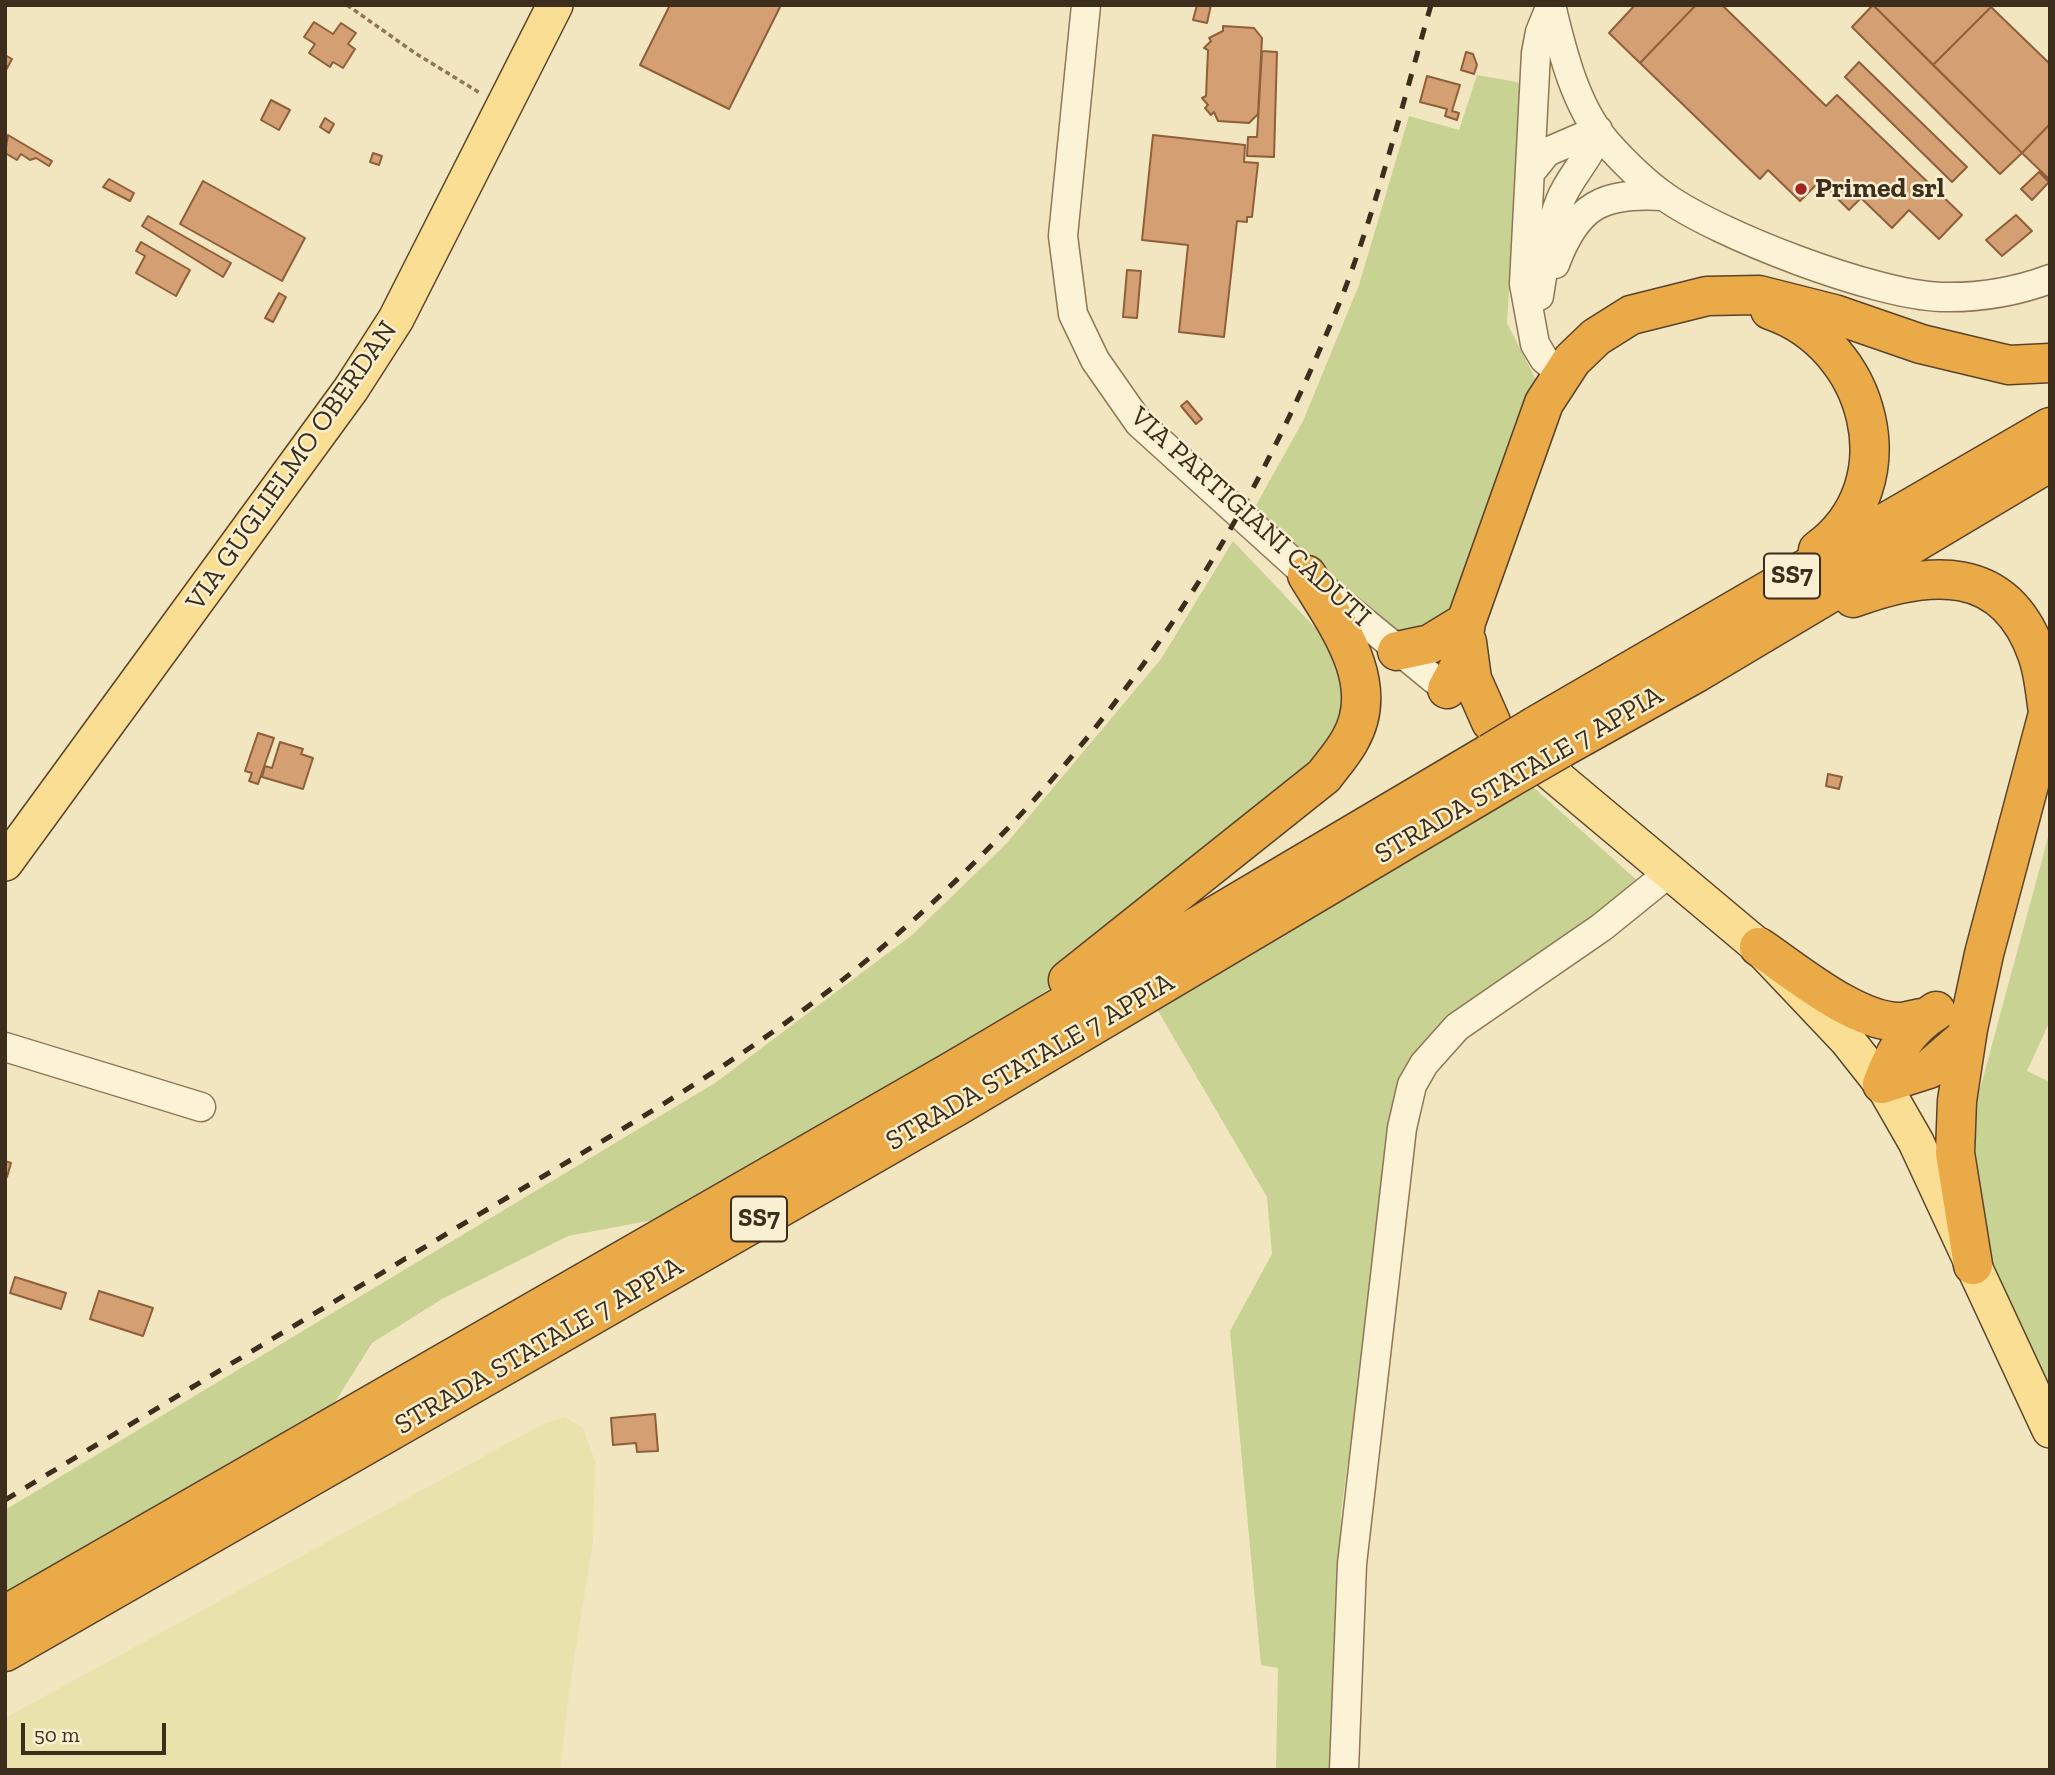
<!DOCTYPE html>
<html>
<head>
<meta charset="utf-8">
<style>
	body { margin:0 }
	#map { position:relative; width:2055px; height:1775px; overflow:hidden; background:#f2e6c0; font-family:"Zilla Slab",serif }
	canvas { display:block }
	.frame { position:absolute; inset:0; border:7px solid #3c2d1c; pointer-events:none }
	.scale { position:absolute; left:21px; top:1723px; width:145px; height:32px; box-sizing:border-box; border:4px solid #3c2d1c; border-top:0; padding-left:9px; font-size:21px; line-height:24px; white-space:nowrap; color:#3c2d1c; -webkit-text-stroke:5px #f9efd1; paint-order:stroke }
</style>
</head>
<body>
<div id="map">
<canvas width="2055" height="1775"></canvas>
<div class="frame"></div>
<div class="scale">50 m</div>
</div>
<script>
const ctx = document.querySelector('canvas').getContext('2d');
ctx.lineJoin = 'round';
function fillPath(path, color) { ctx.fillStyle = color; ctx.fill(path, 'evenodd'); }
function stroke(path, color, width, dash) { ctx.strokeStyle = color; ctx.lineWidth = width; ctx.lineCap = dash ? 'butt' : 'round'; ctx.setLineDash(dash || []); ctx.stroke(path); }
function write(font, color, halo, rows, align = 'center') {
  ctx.font = font + ' "Zilla Slab",serif'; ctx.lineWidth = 5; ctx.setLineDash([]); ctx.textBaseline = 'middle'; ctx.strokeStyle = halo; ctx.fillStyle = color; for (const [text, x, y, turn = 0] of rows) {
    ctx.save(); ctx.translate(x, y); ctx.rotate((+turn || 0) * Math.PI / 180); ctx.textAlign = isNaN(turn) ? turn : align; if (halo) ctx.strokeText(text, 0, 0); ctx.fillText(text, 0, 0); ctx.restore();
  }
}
const farmland = new Path2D(`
	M565 1417 583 1428 595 1461 593 1542 571 1678 560 1770H5V1718L545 1423Z`);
const green = new Path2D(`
	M1477 75 1522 83 1507 323 1536 380 1452 624 1394 639 1255 507 1303 421 1359 285 1409 116 1459 130Z
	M1233 541 1342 656 1349 700 1337 748 1063 978 959 1055 809 1142 653 1220 568 1236 442 1299 372 1343 335 1402 200 1497 5 1610V1510L715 1083 912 935 1006 844 1161 659Z
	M1532 786 1640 883 1462 1013 1400 1075 1341 1513 1335 1770H1276L1278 1668 1261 1665 1230 1331 1272 1254 1267 1197 1154 1004Z
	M2050 830V1021L2027 1071 2050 1082V1401L1994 1288 1967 1158 1976 1104Z`);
const building = new Path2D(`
	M670 5H781L729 109 640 65Z
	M1197 5H1211L1207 23 1193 20Z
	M1635 5H1696L1640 63 1609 33Z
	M1696 5H1722L1826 106 1837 95 1962 215 1939 239 1909 210 1892 228 1861 198 1849 210 1820 181 1800 201 1768 170 1760 179 1640 63Z
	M1873 5H1990L1991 7 1933 65Z
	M1873 5 2022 153 2000 174 1852 27Z
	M1991 7 2050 64V124L2022 153 1933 65Z
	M314 22 333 34 341 23 356 33 348 44 355 49 343 68 333 62 330 67 309 53 315 44 304 37Z
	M1223 26 1254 28 1262 38 1258 114 1249 123 1218 121 1214 112 1211 115 1205 108 1208 105 1202 98 1206 96 1208 50 1204 48 1211 41 1209 38 1223 31Z
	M1262 51 1277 52 1274 157 1247 156 1248 137H1257Z
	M1466 52 1473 54 1477 65 1474 74 1461 70Z
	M5 55 12 59 5 72Z
	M1859 62 1967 167 1952 182 1845 77Z
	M1427 76 1460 85 1452 111 1459 113 1457 120 1445 116 1447 109 1420 102Z
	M271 100 290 110 279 130 261 120Z
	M325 118 334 124 329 133 320 127Z
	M2050 124V180L2022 153Z
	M8 135 52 161 49 166 36 158 30 160 21 154 17 160 5 153Z
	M1153 135 1245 145 1244 162 1258 163 1252 217H1247V222L1237 221 1224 337 1179 332 1188 245 1142 240Z
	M373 153 382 156 379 165 370 162Z
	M2039 172 2049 182 2032 200 2021 189Z
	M109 179 134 193 130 201 103 187Z
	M203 181 305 238 282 281 180 224Z
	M2016 215 2032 231 2002 256 1986 240Z
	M148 216 231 263 223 277 142 226Z
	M141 242 190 270 176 296 136 273 145 256 136 251Z
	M1127 270 1141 271 1137 318 1123 317Z
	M279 293 286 297 273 322 265 318Z
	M1187 401 1202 419 1196 424 1181 406Z
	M258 733 274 738 258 784 249 781 252 773 245 771Z
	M280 742 303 749 301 754 313 758 303 789 262 777 265 766 272 768Z
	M1828 774 1842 777 1839 789 1826 786Z
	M5 1161 11 1163 7 1177 5 1176Z
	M15 1277 66 1293 61 1309 10 1293Z
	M99 1291 153 1308 143 1336 90 1319Z
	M655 1414 658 1451 637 1452 636 1443 613 1445 611 1418Z`);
const path = new Path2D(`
	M347 5 415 53 480 93`);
const minor = new Path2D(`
	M1086 5 1063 236 1073 314 1095 360 1139 423 1307 575 1435 680
	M1551 5C1562 51 1575 105 1606 142 1623 161 1643 181 1664 196 1718 235 1875 295 1941 297 1979 298 2015 292 2050 279
	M1551 5 1540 32 1536 53 1524 284 1535 344 1544 359 1562 374
	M1530 173 1547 152 1598 130
	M1555 264C1577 205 1602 192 1664 196
	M1539 296C1544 264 1548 231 1560 201 1570 175 1592 157 1598 130
	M5 1047 201 1107
	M1344 1770 1352 1564 1402 1128 1412 1085 1424 1064 1457 1027 1602 927 1670 872`);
const major = new Path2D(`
	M1518 745 1759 947 1847 1040 1885 1088 1916 1142 2050 1430
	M5 863 351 389 396 319 555 5`);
const highway = new Path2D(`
	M1770 310C1871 344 1909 484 1818 550
	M1853 598C1929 570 2005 563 2037 654 2044 672 2045 694 2048 712
	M1467 642 1472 679 1491 722
	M1397 651 1430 644 1466 622
	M1447 689 1460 665 1466 622 1544 403 1572 360 1596 337 1631 315 1707 296 1759 295 1834 314 1921 344 2009 365 2050 363
	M1535 726 2050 427
	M1560 749 1698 672 2050 462
	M1759 947C1795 971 1856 1023 1901 1022 1909 1021 1919 1018 1927 1017
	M1068 980 1324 776C1333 764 1343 753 1350 740 1383 683 1336 623 1307 575
	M1882 1084C1893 1054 1908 1028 1936 1011
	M1882 1084 1929 1069 1967 1036
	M1973 1265 1955 1153 1957 1101 1968 1029 1984 954 2050 706
	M5 1615 954 1070 1490 753
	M5 1652 959 1105 1508 779`);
const rail = new Path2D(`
	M5 1500C156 1409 307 1318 458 1227 584 1151 715 1079 831 989 1004 854 1148 684 1252 490 1286 427 1316 361 1343 294 1379 200 1403 102 1431 5`);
const highwayBridge = new Path2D(`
	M1490 753 1535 726
	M1508 779 1560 749`);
const markers = [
	[1801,189,7,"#a32520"]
];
const shields = [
	[1792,576,56],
	[759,1219,56]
];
const shieldNames = [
	["SS7",1792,576],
	["SS7",759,1219]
];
const poiNames = [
	["Primed srl",1815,189]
];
const streetNames = [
	["VIA GUGLIELMO OBERDAN",292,466,-55],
	["VIA PARTIGIANI CADUTI",1250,517,42],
	["STRADA STATALE 7 APPIA",1519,775,-30],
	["STRADA STATALE 7 APPIA",1030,1062,-30],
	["STRADA STATALE 7 APPIA",539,1346,-30]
];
fillPath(farmland, '#e9e2ad');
fillPath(green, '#c7d293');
fillPath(building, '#d49f72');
stroke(building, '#8f5f39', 2);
stroke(minor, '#8e7656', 31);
stroke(major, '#5b432b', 38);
stroke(highway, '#5b432b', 41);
stroke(path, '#8e7656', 3.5, [5, 3.5]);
stroke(minor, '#fcf2d5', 28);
stroke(major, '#f9de94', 35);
stroke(highway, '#eaaa48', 38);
stroke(rail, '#3c2d1c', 5, [12, 12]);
stroke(highwayBridge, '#5b432b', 41, []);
stroke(highwayBridge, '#eaaa48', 38);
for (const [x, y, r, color] of markers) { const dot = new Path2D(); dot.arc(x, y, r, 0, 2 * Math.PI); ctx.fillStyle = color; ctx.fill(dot); stroke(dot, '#f9efd1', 2.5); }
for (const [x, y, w] of shields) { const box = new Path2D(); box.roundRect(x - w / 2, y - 22.5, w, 45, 5); ctx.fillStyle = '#f9efd1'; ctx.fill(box); stroke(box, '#3c2d1c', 2); }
write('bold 26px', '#3c2d1c', null, shieldNames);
write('bold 28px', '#3c2d1c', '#f9efd1', poiNames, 'left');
write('28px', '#3c2d1c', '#f9efd1', streetNames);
</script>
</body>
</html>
